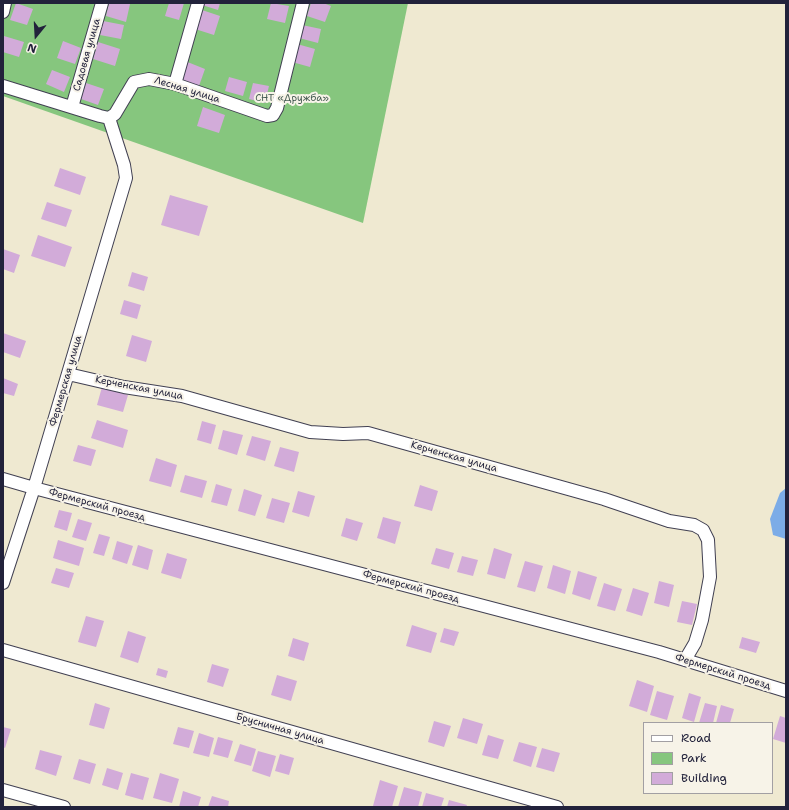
<!DOCTYPE html>
<html>
<head>
<meta charset="utf-8">
<style>
	body { margin:0 }
	#map { position:relative; width:789px; height:810px; overflow:hidden; background:#efe9d1; font-family:"Shantell Sans",sans-serif }
	canvas { display:block }
	.frame { position:absolute; inset:0; border:4px solid #22223b; pointer-events:none }
	.legend { position:absolute; left:643px; top:722px; width:130px; height:72px; box-sizing:border-box; background:#f7f3e8; border:1px solid #a29fa3; margin:0; padding:5px 7px; list-style:none; font-size:12px; color:#22223b }
	.legend li { display:flex; align-items:center; gap:8px; height:20px }
	.legend b { width:20px; border:1px solid #a29fa3 }
	.north { position:absolute; left:16px; top:16px; width:40px; height:40px; -webkit-text-stroke:3px #f7f3e8; paint-order:stroke; rotate:198deg; font-size:11px; font-weight:700; line-height:16px; text-align:center; color:#22223b }
	.north::after { content:''; display:block; margin:auto; width:14px; height:18px; background:#22223b; clip-path:polygon(50% 0,100% 100%,50% 72%,0 100%) }
</style>
</head>
<body>
<div id="map">
<canvas width="789" height="810"></canvas>
<div class="frame"></div>
<ul class="legend">
<li><b style="height:5px;background:#fff"></b>Road</li>
<li><b style="height:11px;background:#86c67e"></b>Park</li>
<li><b style="height:11px;background:#d2abd9"></b>Building</li>
</ul>
<div class="north">N</div>
</div>
<script>
const ctx = document.querySelector('canvas').getContext('2d');
ctx.lineJoin = 'round';
function fillPath(path, color) { ctx.fillStyle = color; ctx.fill(path, 'evenodd'); }
function stroke(path, color, width, dash) { ctx.strokeStyle = color; ctx.lineWidth = width; ctx.lineCap = dash ? 'butt' : 'round'; ctx.setLineDash(dash || []); ctx.stroke(path); }
function write(font, color, halo, rows, align = 'center') {
  ctx.font = font + ' "Shantell Sans",sans-serif'; ctx.lineWidth = 4; ctx.setLineDash([]); ctx.textBaseline = 'middle'; ctx.strokeStyle = halo; ctx.fillStyle = color; for (const [text, x, y, turn = 0] of rows) {
    ctx.save(); ctx.translate(x, y); ctx.rotate((+turn || 0) * Math.PI / 180); ctx.textAlign = isNaN(turn) ? turn : align; if (halo) ctx.strokeText(text, 0, 0); ctx.fillText(text, 0, 0); ctx.restore();
  }
}
const green = new Path2D(`
	M3 3H408L363 223 3 96Z`);
const water = new Path2D(`
	M786 488V539L773 535 770 519 780 493Z`);
const building = new Path2D(`
	M16 3 33 9 27 25 10 20Z
	M109 3H125L130 4 126 22 106 16Z
	M169 3H184L179 20 165 16Z
	M203 3H220L218 10 202 5Z
	M271 3 289 6 285 23 267 19Z
	M311 3H323L331 6 325 22 307 16Z
	M202 10 220 16 214 35 195 29Z
	M103 21 124 25 121 39 100 35Z
	M302 25 321 29 318 43 299 38Z
	M4 36 24 42 19 57 3 52Z
	M63 41 81 48 75 64 57 58Z
	M98 42 120 49 115 66 93 59Z
	M297 44 315 49 310 67 292 62Z
	M185 61 205 69 199 86 178 78Z
	M52 70 70 77 64 92 46 84Z
	M229 77 247 82 243 96 225 91Z
	M86 83 104 89 98 105 81 99Z
	M253 83 269 86 265 103 249 99Z
	M203 107 225 115 219 133 197 126Z
	M60 168 86 177 80 195 54 186Z
	M170 195 208 206 199 236 161 225Z
	M47 202 72 210 66 227 41 219Z
	M38 235 72 247 65 267 31 256Z
	M3 249 20 255 14 273 3 269Z
	M132 272 148 277 144 291 128 286Z
	M124 300 141 305 137 319 120 314Z
	M3 333 26 341 20 358 3 352Z
	M132 335 152 341 146 362 126 356Z
	M3 378 18 384 14 396 3 393Z
	M102 387 128 395 123 412 97 405Z
	M97 420 128 430 123 448 91 438Z
	M202 421 216 425 211 444 197 440Z
	M223 430 243 435 237 455 218 449Z
	M252 436 271 441 265 461 246 455Z
	M78 445 96 450 91 466 73 461Z
	M280 447 299 452 294 472 274 466Z
	M156 458 177 465 171 487 149 481Z
	M185 475 207 481 202 498 180 492Z
	M216 484 232 489 227 506 211 502Z
	M420 485 438 491 432 511 414 506Z
	M244 489 262 495 255 516 238 511Z
	M298 491 315 496 309 517 292 512Z
	M272 498 290 503 284 523 266 518Z
	M59 510 72 513 67 531 54 527Z
	M383 517 401 522 395 544 377 538Z
	M346 518 363 523 357 541 341 536Z
	M78 519 92 523 86 541 72 537Z
	M99 534 110 537 104 556 93 553Z
	M58 540 84 548 79 566 53 558Z
	M117 541 133 546 127 564 112 559Z
	M138 545 153 550 148 570 132 565Z
	M436 548 454 553 449 569 431 564Z
	M494 548 512 554 505 579 487 574Z
	M167 553 187 559 181 579 161 573Z
	M462 556 478 560 473 576 457 572Z
	M525 561 543 566 535 592 517 587Z
	M553 565 571 571 565 594 547 588Z
	M56 568 74 573 69 588 51 583Z
	M578 571 597 577 590 600 572 594Z
	M659 581 674 585 669 607 654 603Z
	M604 583 622 589 615 611 597 606Z
	M633 588 649 593 642 616 626 611Z
	M682 601 697 604 692 625 677 622Z
	M86 616 104 621 96 647 78 642Z
	M412 625 437 633 431 653 406 646Z
	M444 628 459 632 454 646 440 642Z
	M128 631 146 637 138 663 120 657Z
	M742 637 760 642 756 653 739 648Z
	M293 638 309 643 304 661 288 656Z
	M212 664 229 669 223 687 207 682Z
	M158 668 168 671 166 678 156 675Z
	M277 675 297 681 291 701 271 695Z
	M637 680 654 686 647 712 629 706Z
	M657 691 674 696 667 720 650 715Z
	M689 693 701 697 694 722 682 718Z
	M95 703 110 708 104 729 89 725Z
	M705 703 717 706 713 723H699Z
	M721 705 734 709 730 723H716Z
	M780 716 786 718V743L773 739Z
	M463 718 483 724 477 744 457 738Z
	M434 721 451 726 444 747 428 742Z
	M3 727 11 729 5 748 3 747Z
	M178 727 194 731 189 748 173 744Z
	M199 733 214 738 209 757 193 753Z
	M488 735 504 740 498 759 482 755Z
	M218 737 233 741 228 758 213 754Z
	M519 742 537 747 531 767 513 761Z
	M240 744 256 749 251 766 234 761Z
	M542 748 560 753 554 772 536 767Z
	M40 750 62 756 56 776 35 769Z
	M258 751 276 756 270 777 252 771Z
	M280 754 294 758 289 775 275 771Z
	M79 759 96 764 90 784 73 779Z
	M107 768 123 773 118 790 102 785Z
	M131 773 149 778 143 800 125 795Z
	M160 773 179 779 172 803 153 798Z
	M380 780 398 786 392 807 373 806Z
	M404 787 422 792 418 807H398Z
	M183 791 201 797 198 807H179Z
	M426 793 444 798 441 807H422Z
	M212 796 229 801 228 807H208Z
	M449 800 467 805 466 807H447Z`);
const minor = new Path2D(`
	M3 12 5 3
	M175 84 198 3
	M3 86 100 116 109 118 115 114 134 82 149 79 175 84 267 116 273 115 277 108 303 3
	M72 107 102 3
	M68 374 124 387 182 396 310 432 343 434 368 433 604 499 669 521 694 525 703 530 708 540 710 577 702 620 695 643 685 660
	M3 479 34 488 659 652 786 691
	M3 583 34 488 126 178 124 165 109 118
	M3 650 557 807
	M3 790 64 807`);
const streetNames = [
	["Садовая улица",87,55,-74],
	["Лесная улица",187,90,17],
	["Фермерская улица",66,381,-74],
	["Керченская улица",139,388,11],
	["Керченская улица",454,457,16],
	["Фермерский проезд",97,505,15],
	["Фермерский проезд",411,587,15],
	["Фермерский проезд",723,672,17],
	["Брусничная улица",280,729,16]
];
const parkNames = [
	["СНТ «Дружба»",292,98]
];
fillPath(green, '#86c67e');
fillPath(water, '#7cace7');
fillPath(building, '#d2abd9');
stroke(minor, '#414052', 14);
stroke(minor, '#fff', 12);
write('10px', '#22223b', '#f7f3e8', streetNames);
write('10px', '#455b52', '#f7f3e8', parkNames);
</script>
</body>
</html>
